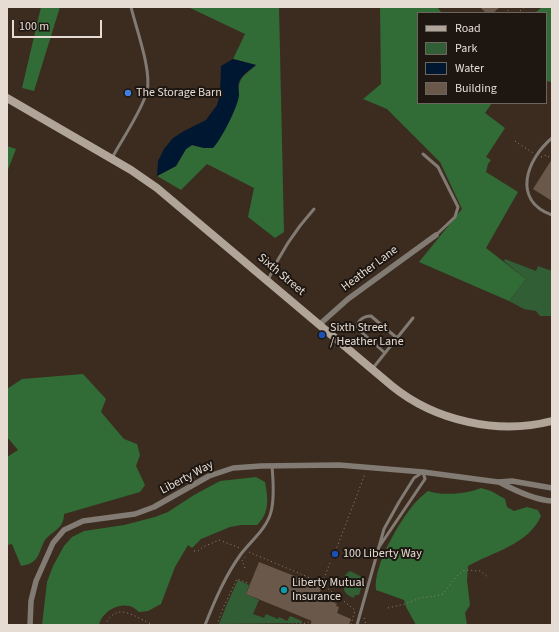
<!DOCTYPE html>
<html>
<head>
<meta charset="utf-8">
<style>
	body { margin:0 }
	#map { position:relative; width:559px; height:632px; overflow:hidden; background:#3c2c20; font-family:"Source Sans 3",sans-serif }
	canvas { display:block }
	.frame { position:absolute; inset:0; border:8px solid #e7dcd4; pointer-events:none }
	.legend { position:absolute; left:417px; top:12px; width:130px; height:92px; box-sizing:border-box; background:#1d1611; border:1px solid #6e655f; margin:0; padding:5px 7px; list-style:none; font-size:12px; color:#e7dcd4 }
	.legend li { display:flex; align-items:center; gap:8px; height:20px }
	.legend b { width:20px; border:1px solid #6e655f }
	.scale { position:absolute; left:12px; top:20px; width:90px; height:18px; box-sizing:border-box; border:2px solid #e7dcd4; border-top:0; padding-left:5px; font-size:12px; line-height:14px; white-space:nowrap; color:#e7dcd4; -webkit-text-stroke:3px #1d1611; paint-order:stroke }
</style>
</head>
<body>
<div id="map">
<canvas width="559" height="632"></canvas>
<div class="frame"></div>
<ul class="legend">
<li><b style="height:5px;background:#b1a59a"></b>Road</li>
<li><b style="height:11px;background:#325e35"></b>Park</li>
<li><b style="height:11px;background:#001731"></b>Water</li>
<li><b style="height:11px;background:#6a594b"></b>Building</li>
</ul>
<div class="scale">100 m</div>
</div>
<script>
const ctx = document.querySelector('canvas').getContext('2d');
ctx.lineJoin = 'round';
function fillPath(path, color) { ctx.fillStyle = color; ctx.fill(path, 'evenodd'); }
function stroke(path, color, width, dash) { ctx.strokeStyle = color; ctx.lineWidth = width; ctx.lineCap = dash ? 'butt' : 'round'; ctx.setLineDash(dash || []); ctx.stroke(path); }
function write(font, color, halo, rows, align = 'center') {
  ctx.font = font + ' "Source Sans 3",sans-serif'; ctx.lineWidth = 4; ctx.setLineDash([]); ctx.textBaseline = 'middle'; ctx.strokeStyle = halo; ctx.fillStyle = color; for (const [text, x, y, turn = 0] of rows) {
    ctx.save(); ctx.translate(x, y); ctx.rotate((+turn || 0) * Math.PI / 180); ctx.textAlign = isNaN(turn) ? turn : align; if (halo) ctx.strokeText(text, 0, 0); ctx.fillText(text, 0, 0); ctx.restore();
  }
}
const green = new Path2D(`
	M505 259 536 271 538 266 552 271V316H540L536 311 524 309 509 301 526 279 504 261Z
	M350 571 362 577 364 579 359 595H355L354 598C350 596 347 595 345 592 342 585 343 574 350 571Z
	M238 580 249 585 246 594 259 600 253 614 264 618 266 614 278 619 279 617 287 621 290 616 302 621V623L219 624 227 604Z`);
const forest = new Path2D(`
	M41 7H60L34 91 22 88Z
	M188 7H279L284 232 275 238 248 217 254 188 207 164 181 190 157 176 176 166 186 149 192 145 204 148 239 95C237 78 244 76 256 65L233 59 245 34Z
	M380 7H437L442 13H418V103H492L485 113 505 128 486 157 491 160 488 164 486 172 518 192 486 248 526 279 509 301 419 262 462 209 440 162 387 109 363 99 381 84Z
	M542 7H552V82L546 81V13H535Z
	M7 146 16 149 7 172Z
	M83 374 106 399 101 412 124 439 137 444 140 455 136 466 145 485 140 492 64 514C64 529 52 531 45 540 41 546 40 555 35 560 31 564 26 565 21 566L12 544 7 545V457L18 450 7 437V389L22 379Z
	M256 477 265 482C268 498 270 513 257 525H241L230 527 201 539 192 548 188 545 175 567 161 604 148 611 139 612C136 609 133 607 130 606 117 603 102 612 99 625H42L47 582 53 566 64 546 72 537 84 531 124 525 155 517 168 512 194 495 220 481Z
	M481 488 491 491 505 499 507 507 514 511 527 507 538 510 541 516C529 544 493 552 468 566L467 580 470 605 465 613 467 625H416L406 607 404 600 376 590C373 566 399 522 414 504 418 499 423 495 428 491 442 496 467 494 481 488Z`);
const water = new Path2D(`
	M233 59 256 65C251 69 243 74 240 80 237 84 239 90 239 95 238 107 221 140 213 148H204L192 145 186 149 176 166 157 176 158 161 164 149 173 138 184 131 206 120 217 105 220 95 221 66Z`);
const building = new Path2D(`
	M480 7H500L493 13H486Z
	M552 159V201L533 189Z
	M259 562 322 587 319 594 337 604 336 606 339 607 337 613 351 619 349 625H310L312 621 246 594Z`);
const path = new Path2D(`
	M505 7 510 13
	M517 13 525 7
	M515 141 533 153
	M541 157 546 155 552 159
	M194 551H198L203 547 219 540 240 548
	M249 552 322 583 330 563
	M334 555 365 474
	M245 568 242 561 247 555
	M322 584 355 610 351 625
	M388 608 405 604 420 598 436 596 443 594 456 577 463 571 467 570 480 571 488 577
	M364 618 366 625
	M105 625C118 599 136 619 154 625
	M217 625 223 608 237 579 250 584
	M260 625 302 624 312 621`);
const lane = new Path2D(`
	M552 138C527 159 511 200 552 215
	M423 154 438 167 458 207 455 217 436 235
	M112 158C122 139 142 111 147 91 152 71 136 28 131 7
	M268 280C279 255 296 229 314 209
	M385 353 358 329C356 321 363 316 371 316L397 338
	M373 368 413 318
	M205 625C215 600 225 576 241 554 251 541 267 528 271 512 275 497 273 480 272 466
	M357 625 384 529 399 502 414 478 423 472 425 479 379 547`);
const street = new Path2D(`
	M320 324 348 299 436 235
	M499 482C514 490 534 500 552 501
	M30 625 31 601 36 581 53 543 64 530 83 521 135 514 154 507 209 476 233 468 261 466 339 465 423 472 498 482 512 481 552 488`);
const secondary = new Path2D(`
	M7 98 131 170 157 188 392 386C435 421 498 435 552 421`);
const markers = [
	[128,93,4,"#3f7fe0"],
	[322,335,4,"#1a4fb4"],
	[335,554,4,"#1a4fb4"],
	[284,590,4,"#0f9aa8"]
];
const poiNames = [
	["The Storage Barn",136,93],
	["Sixth Street",330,328],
	["/ Heather Lane",330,342],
	["100 Liberty Way",343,554],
	["Liberty Mutual",292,583],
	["Insurance",292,597]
];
const streetNames = [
	["Heather Lane",370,269,-37],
	["Sixth Street",281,275,40],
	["Liberty Way",187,478,-28]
];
fillPath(green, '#325e35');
fillPath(forest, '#316b36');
fillPath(water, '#001731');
fillPath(building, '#6a594b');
stroke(path, '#91847a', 1, [1, 3]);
stroke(lane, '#827b74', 3);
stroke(street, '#827b74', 5.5);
stroke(secondary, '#b1a59a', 8);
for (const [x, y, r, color] of markers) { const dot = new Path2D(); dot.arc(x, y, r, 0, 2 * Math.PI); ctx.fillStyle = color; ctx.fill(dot); stroke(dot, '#1d1611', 1.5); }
write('12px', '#e7dcd4', '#1d1611', poiNames, 'left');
write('12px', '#e7dcd4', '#1d1611', streetNames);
</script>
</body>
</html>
